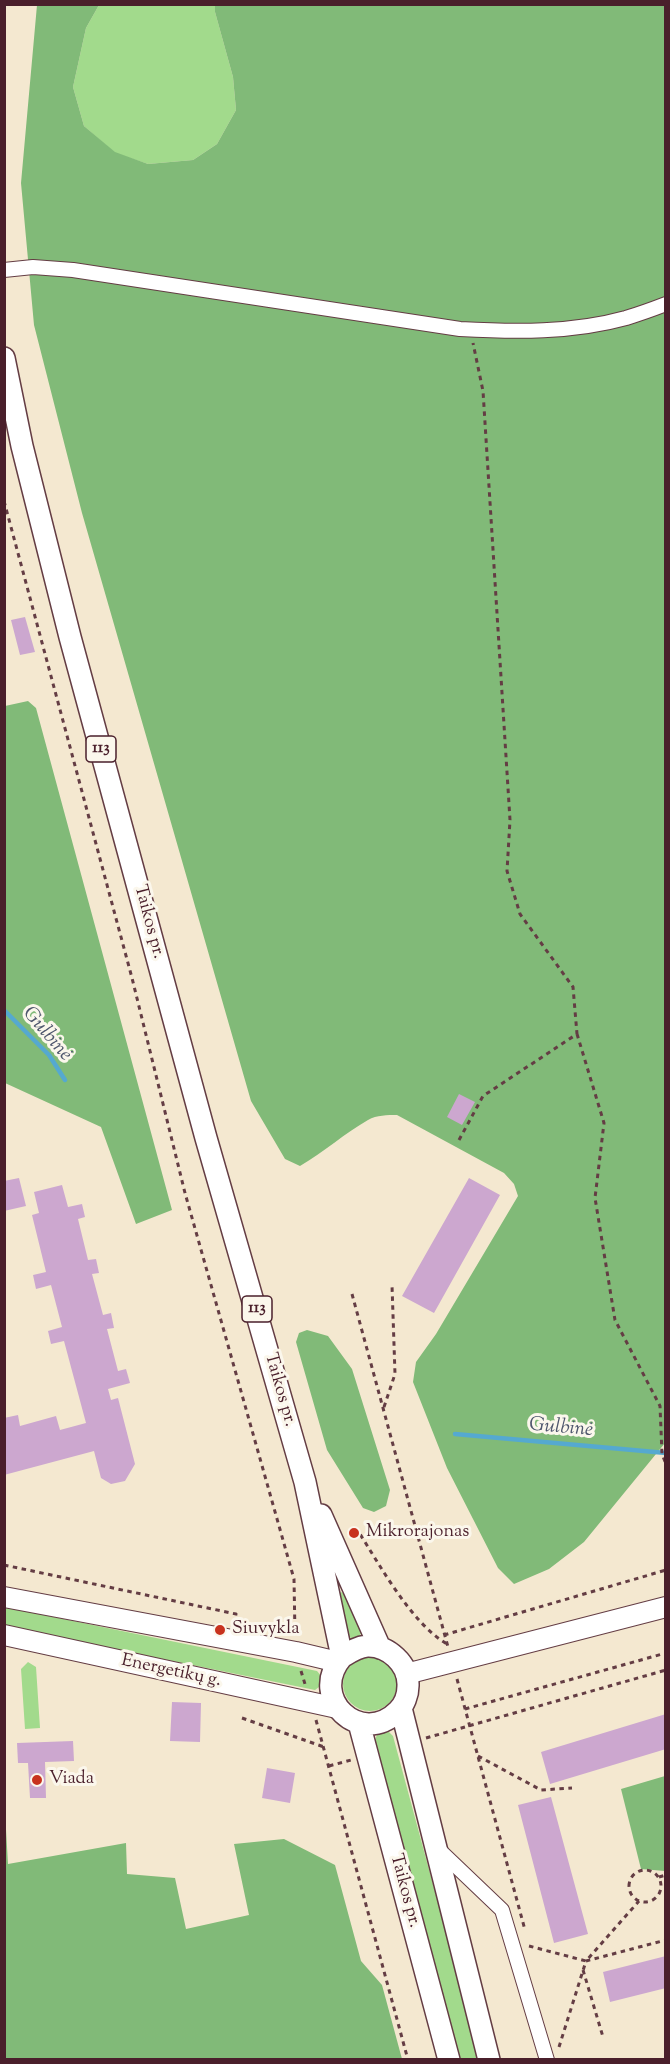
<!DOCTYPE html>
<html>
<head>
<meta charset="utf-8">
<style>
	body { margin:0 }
	#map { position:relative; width:670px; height:2064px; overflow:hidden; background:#f4e8d0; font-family:"Sorts Mill Goudy",serif }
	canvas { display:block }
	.frame { position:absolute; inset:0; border:6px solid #4a1f2b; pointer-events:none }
</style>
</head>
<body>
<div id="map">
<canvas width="670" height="2064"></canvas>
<div class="frame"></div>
</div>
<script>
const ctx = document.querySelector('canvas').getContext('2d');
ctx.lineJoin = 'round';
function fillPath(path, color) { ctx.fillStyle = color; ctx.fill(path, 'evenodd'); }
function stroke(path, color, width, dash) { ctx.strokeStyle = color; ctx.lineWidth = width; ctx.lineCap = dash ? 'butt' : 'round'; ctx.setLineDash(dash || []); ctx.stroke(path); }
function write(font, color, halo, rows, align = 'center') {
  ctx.font = font + ' "Sorts Mill Goudy",serif'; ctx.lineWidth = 6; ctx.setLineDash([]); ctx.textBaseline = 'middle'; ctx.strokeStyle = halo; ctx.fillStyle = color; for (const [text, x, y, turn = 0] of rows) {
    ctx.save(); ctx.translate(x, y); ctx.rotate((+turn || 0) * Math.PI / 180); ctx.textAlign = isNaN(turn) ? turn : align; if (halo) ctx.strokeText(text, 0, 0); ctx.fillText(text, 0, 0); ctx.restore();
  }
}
const green = new Path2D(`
	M99 5H215V12L233 77 236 110 217 144 193 160 148 164 115 153 84 126 73 87 86 28Z
	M341 1592 344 1594 362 1632 357 1639H352L348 1635 337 1595Z
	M5 1607 317 1671 323 1678V1684L315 1690 5 1627Z
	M343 1684a27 27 0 1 1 54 0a27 27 0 1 1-54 0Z
	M28 1662 36 1667 40 1728 25 1729 21 1669Z
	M387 1730 393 1736 480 2059H460L375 1740 378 1732Z`);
const forest = new Path2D(`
	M37 5H99L86 28 73 87 84 126 115 152 148 164 193 160 217 144 236 110 233 77 215 12V5H665V1443L584 1542 549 1569 514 1584 498 1568 447 1468 413 1382 416 1362 436 1334 518 1196 514 1184 504 1173 397 1115C387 1115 377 1115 368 1120 345 1133 324 1152 300 1166L285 1159 251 1101 82 513 34 325 21 183Z
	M28 701 36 708 172 1210 136 1224 101 1127 5 1083V706Z
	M307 1330 328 1336 352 1369 390 1490 386 1506 374 1512 363 1508 327 1450 296 1342 299 1333Z
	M665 1776V1871L641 1869 621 1789Z
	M5 1812 8 1864 126 1843 127 1874 175 1878 186 1929 249 1915 234 1844 284 1839 335 1865 361 1961 382 1985 402 2059H5Z`);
const stream = new Path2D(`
	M4 1010 49 1055 65 1080
	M455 1434 666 1453`);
const building = new Path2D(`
	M25 617 35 652 20 655 11 620Z
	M459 1094 475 1102 462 1125 447 1117Z
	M19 1178 26 1206 4 1211V1181Z
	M469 1178 500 1195 434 1313 402 1296Z
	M62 1185 68 1207 82 1204 85 1217 78 1219 88 1260 96 1259 99 1273 92 1274 103 1315 111 1313 114 1328 107 1329 118 1371 126 1369 130 1383 108 1389 111 1400 118 1398 135 1464 125 1481 111 1484 101 1478 94 1451 4 1475V1418L18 1415 20 1426 56 1416 60 1430 86 1423 64 1341 51 1344 48 1331 62 1327 51 1285 36 1289 33 1275 46 1272 32 1215 39 1213 34 1192Z
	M172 1702 201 1703 200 1742 170 1741Z
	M666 1714V1749L550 1784 541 1752Z
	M73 1741 74 1761 45 1762 46 1798H30L28 1763H18L17 1743Z
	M267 1768 295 1773 290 1803 262 1798Z
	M551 1797 588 1934 554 1943 518 1805Z
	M666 1956V1988L610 2002 603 1972Z`);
const path = new Path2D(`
	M4 501 132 978 185 1193 294 1579 295 1635
	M577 1034 604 1123 595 1198 615 1320 660 1406 662 1454 666 1464
	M459 1140 483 1096 577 1034 573 987 520 914 507 871 510 820 483 391 473 343
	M352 1294 448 1647
	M384 1407 395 1374 392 1285
	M354 1533 358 1531C380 1565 411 1623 447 1644
	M4 1565 236 1614 234 1624
	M444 1635 666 1570
	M301 1671 305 1684
	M457 1679 525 1930
	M465 1709 666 1653
	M242 1718 324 1747
	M316 1720 408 2060
	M426 1738 666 1670
	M478 1756 541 1790 572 1788
	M329 1766 351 1760
	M629 1886a16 16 0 1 1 32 0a16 16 0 1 1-32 0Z
	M659 1877 666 1875
	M529 1946 586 1961 639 1901
	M583 1970 603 2037
	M559 2047 586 1961 666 1940`);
const street = new Path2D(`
	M4 270 33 267 73 270 460 329C515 332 572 333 626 318 639 314 653 309 666 304
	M436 1847 502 1910 547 2060`);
const secondary = new Path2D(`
	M4 1597 296 1652 338 1662
	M4 1635 337 1708
	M406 1674 666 1607`);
const primary = new Path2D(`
	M4 358 22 446 70 637 206 1138 305 1482 342 1657C307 1698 361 1748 398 1711 404 1705 408 1695 408 1686 409 1664 388 1645 367 1646 357 1647 350 1652 342 1657
	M321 1515 380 1648
	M401 1708 489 2060
	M359 1723 449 2060`);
const markers = [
	[354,1533,6,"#c8321e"],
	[220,1630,6,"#c8321e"],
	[37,1780,6,"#c8321e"]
];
const shields = [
	[101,749,30],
	[257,1309,30]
];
const shieldNames = [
	["113",101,749],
	["113",257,1309]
];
const streetNames = [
	["Taikos pr.",148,922,75],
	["Taikos pr.",279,1390,74],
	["Energetikų g.",171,1672,12],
	["Taikos pr.",404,1891,75]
];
const poiNames = [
	["Mikrorajonas",366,1533],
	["Siuvykla",232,1630],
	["Viada",49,1780]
];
const waterNames = [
	["Gulbinė",46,1035,49],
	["Gulbinė",561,1429,5]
];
fillPath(green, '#a2da8c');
fillPath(forest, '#81ba78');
stroke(stream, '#55a9d0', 4.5);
fillPath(building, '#cca7cf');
stroke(street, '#643d44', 16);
stroke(secondary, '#643d44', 22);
stroke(primary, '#643d44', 24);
stroke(path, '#643d44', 3, [4.5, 4.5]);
stroke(street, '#fff', 14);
stroke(secondary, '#fff', 20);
stroke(primary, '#fff', 21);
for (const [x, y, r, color] of markers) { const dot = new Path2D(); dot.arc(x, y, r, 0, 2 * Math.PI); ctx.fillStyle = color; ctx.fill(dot); stroke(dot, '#fbf7ec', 2); }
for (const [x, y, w] of shields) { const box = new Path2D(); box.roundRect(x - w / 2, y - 13, w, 26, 4.5); ctx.fillStyle = '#fbf7ec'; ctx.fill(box); stroke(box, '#4a1f2b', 1.5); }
write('bold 16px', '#4a1f2b', null, shieldNames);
write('18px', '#4a1f2b', '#fbf7ec', streetNames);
write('18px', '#4a1f2b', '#fbf7ec', poiNames, 'left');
write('italic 20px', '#4e566d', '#fbf7ec', waterNames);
</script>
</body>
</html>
